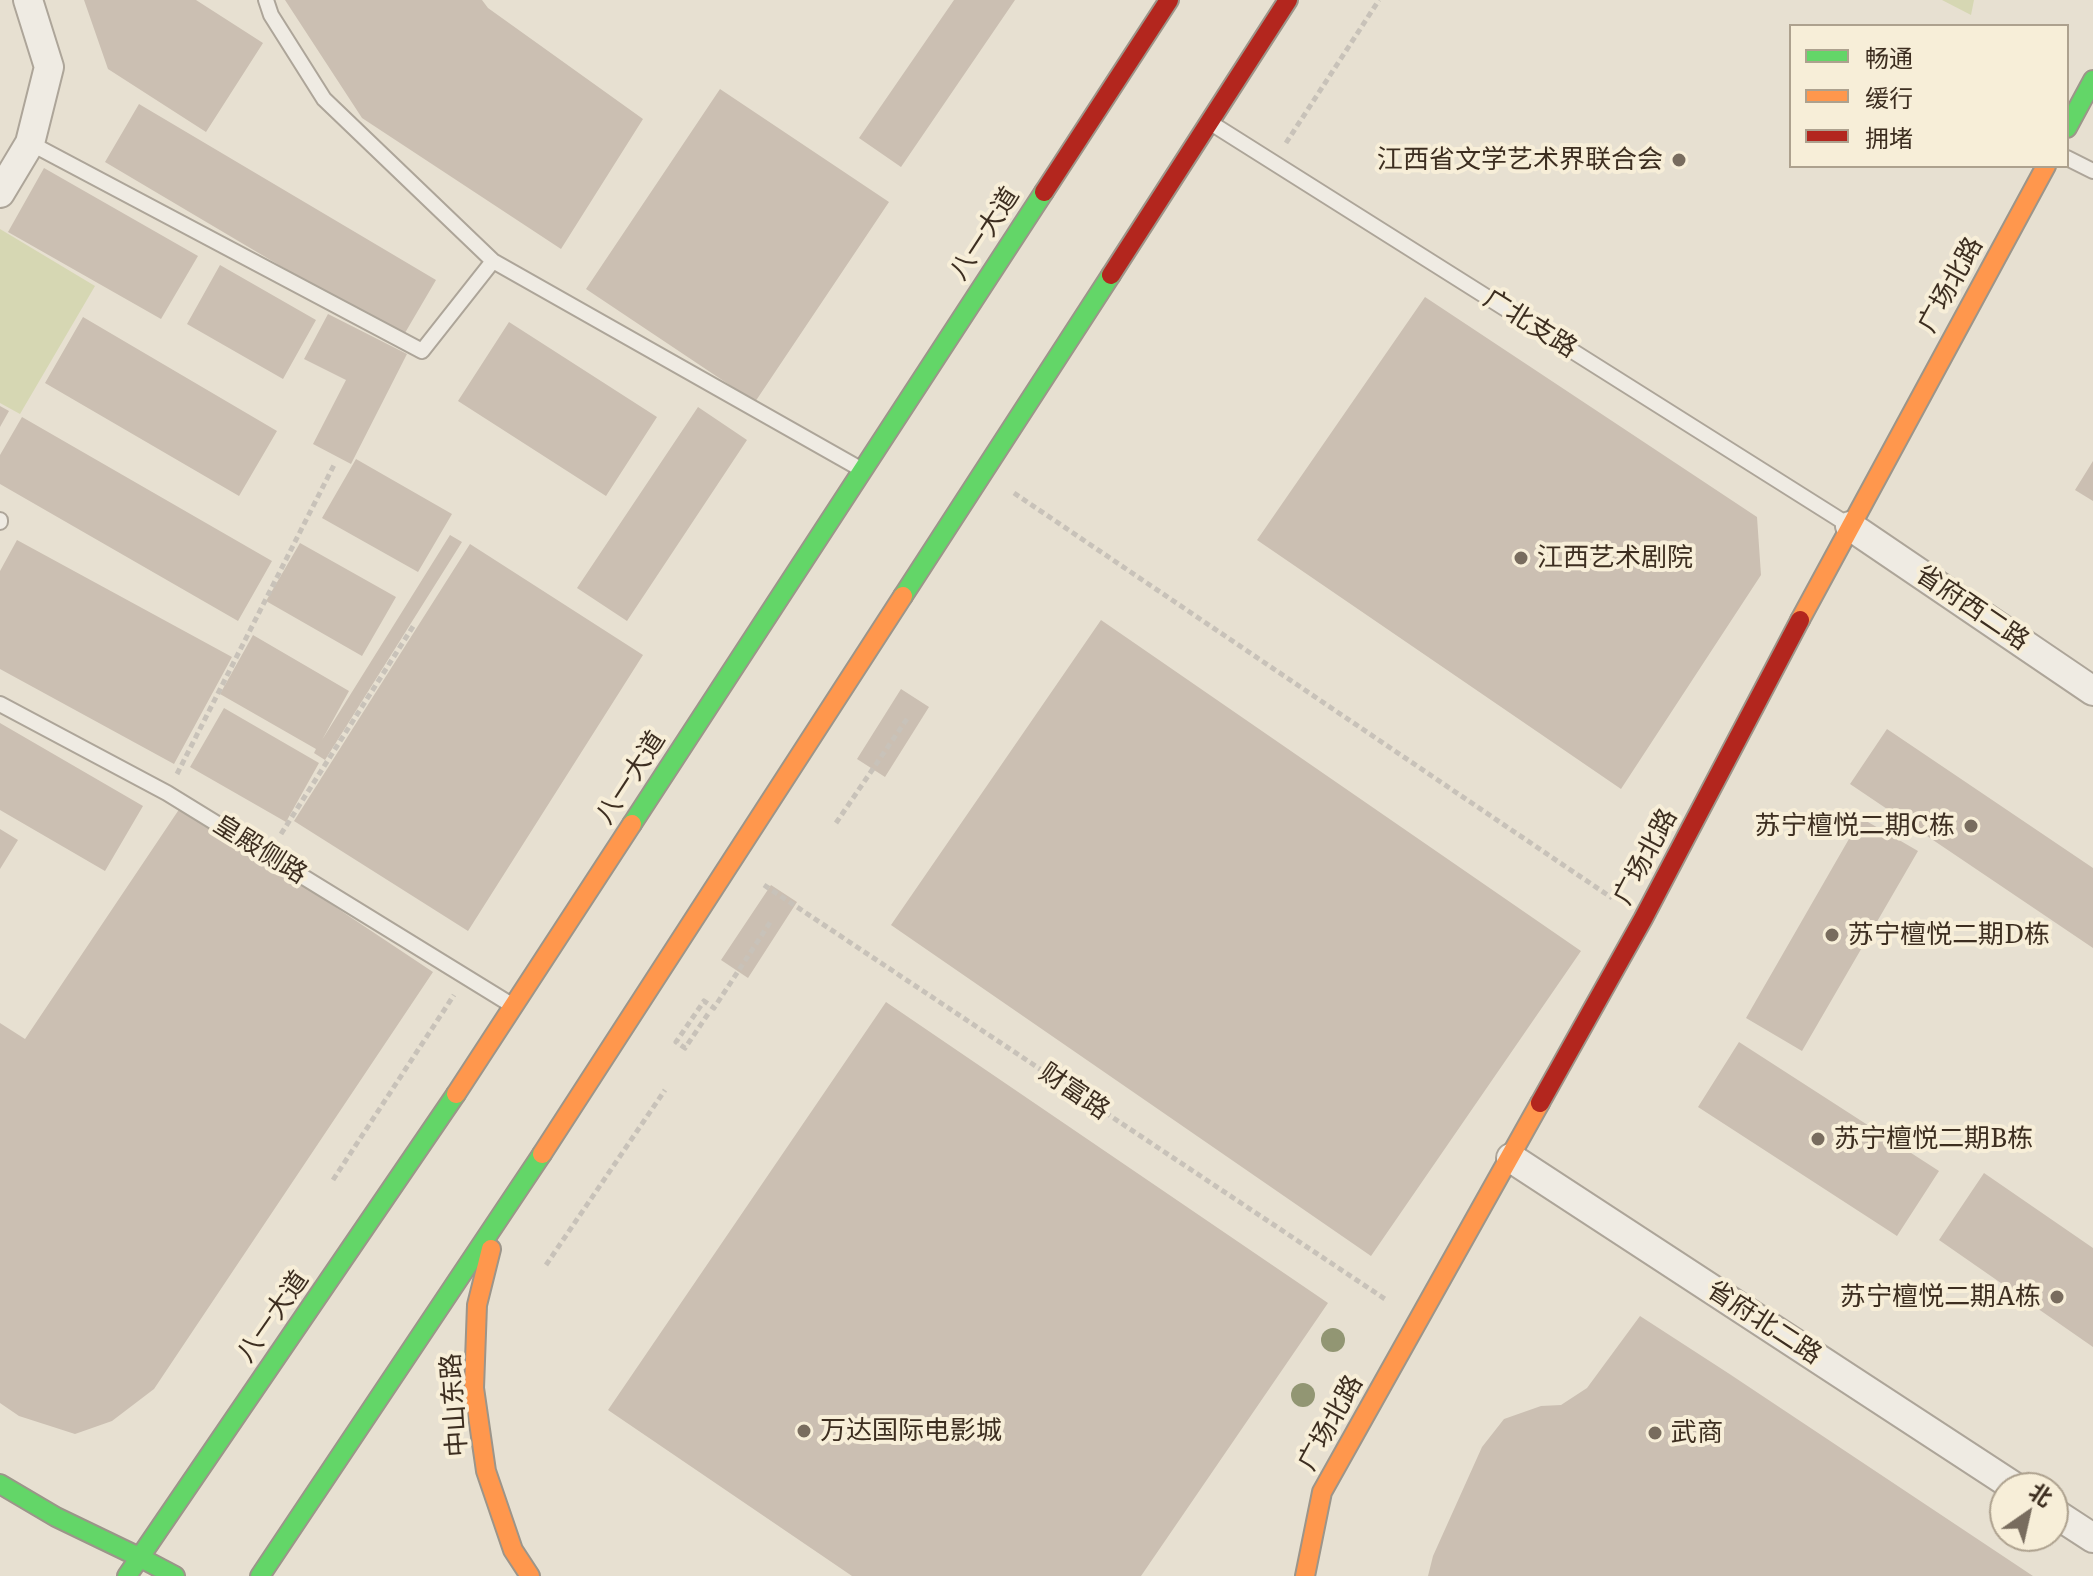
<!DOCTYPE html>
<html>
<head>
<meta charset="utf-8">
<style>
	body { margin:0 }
	#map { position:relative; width:2093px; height:1576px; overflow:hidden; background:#e7e0d1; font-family:Literata,"Noto Sans SC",serif }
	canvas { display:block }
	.legend { position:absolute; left:1789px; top:24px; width:280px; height:144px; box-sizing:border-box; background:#f7eed8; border:2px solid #ada18e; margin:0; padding:10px 14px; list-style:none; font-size:24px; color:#3d2e20 }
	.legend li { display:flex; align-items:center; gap:16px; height:40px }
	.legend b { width:40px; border:2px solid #ada18e }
	.north { position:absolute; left:1989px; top:1472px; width:80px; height:80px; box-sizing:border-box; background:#f7eed8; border:2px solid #ada18e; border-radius:50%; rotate:34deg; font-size:22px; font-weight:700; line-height:32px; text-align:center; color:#3d2e20 }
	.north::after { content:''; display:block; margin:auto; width:28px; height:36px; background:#786c5e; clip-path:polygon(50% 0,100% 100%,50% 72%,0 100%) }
</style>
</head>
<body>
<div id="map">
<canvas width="2093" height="1576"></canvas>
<ul class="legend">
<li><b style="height:10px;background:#63d668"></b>畅通</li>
<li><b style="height:10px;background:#ff974d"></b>缓行</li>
<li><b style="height:10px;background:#b3261e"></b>拥堵</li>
</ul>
<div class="north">北</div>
</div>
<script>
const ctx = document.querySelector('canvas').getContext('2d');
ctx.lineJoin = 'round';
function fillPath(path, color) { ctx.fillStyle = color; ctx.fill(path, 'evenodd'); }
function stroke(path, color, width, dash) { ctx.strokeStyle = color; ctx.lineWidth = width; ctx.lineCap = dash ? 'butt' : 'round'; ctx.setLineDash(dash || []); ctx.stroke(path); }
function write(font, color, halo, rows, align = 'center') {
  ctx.font = font + ' Literata,"Noto Sans SC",serif'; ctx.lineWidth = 8; ctx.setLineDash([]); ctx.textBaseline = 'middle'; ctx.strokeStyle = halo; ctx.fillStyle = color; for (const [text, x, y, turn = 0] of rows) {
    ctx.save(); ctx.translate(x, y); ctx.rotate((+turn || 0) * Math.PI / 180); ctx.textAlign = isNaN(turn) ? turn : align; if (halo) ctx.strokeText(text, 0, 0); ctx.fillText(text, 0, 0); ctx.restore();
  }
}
const green = new Path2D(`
	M1942 0H1974L1971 15Z
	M0 229 95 286 20 414 0 403Z`);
const building = new Path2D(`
	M84 0H196L263 43 206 132 108 69Z
	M285 0H482L488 8 643 119 561 249 362 118Z
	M954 0H1015L901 167 859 138Z
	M720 89 889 202 755 402 586 289Z
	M139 104 436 280 402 338 105 162Z
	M44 168 198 256 161 319 8 232Z
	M220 265 316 320 283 379 187 324Z
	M1425 297 1757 517 1761 575 1621 789 1257 540Z
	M328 314 407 354 351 464 313 444 346 380 304 359Z
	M83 317 277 431 239 496 45 383Z
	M509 322 657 417 606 496 458 401Z
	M0 406 9 411 0 427Z
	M698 407 747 440 627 621 577 588Z
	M22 417 272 561 238 621 0 484V455Z
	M356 459 452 514 418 572 322 518Z
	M2093 461V501L2075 490Z
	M450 535 462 542 325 760 314 753 316 749 220 694 253 635 349 691 322 740Z
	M17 540 232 657 174 764 0 669V571Z
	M300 543 396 597 362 656 266 601Z
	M470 544 643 655 468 931 294 821Z
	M1101 620 1581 951 1371 1256 891 925Z
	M901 689 929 707 885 777 857 759Z
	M224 708 319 763 286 822 190 767Z
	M0 723 143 806 105 871 0 810Z
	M1887 729 2093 868V948L1850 784Z
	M182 805 433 972 154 1389 112 1421 75 1434 19 1416 0 1403V1023L25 1039Z
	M1861 818 1918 851 1802 1051 1746 1018Z
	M0 829 18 840 0 869Z
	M771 885 797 902 748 978 721 960Z
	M886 1002 1328 1303 1141 1576H852L608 1410Z
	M1739 1042 1939 1171 1897 1236 1698 1107Z
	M1984 1173 2093 1248V1347L1939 1240Z
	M1640 1316 1728 1373 2033 1576H1428L1433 1556 1482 1447 1504 1419 1541 1406 1561 1405 1587 1388Z`);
const path = new Path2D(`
	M1286 143 1379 0
	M1014 493 1612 898
	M177 774 334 465
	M836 823 909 716
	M281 834 414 625
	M764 885 1388 1301
	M708 1014 685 1048 676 1042 704 1001 714 1008 771 921
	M333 1180 454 995
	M546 1265 665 1090`);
const lane = new Path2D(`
	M266 0 271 15 324 99 493 261 857 467
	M1214 125 1850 526
	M30 143 422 351 493 261
	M2067 158 2093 171
	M0 520V522
	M0 704 167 793 510 1004`);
const street = new Path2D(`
	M0 193 30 143 49 67 28 0
	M1850 526 2093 691
	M1511 1158 2016 1488
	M2053 1512 2093 1538`);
const fast = new Path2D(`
	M2067 128 2093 80
	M903 596 1111 275
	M632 824 1044 192
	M0 1484 56 1517 139 1557
	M139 1557 175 1576
	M127 1576 456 1094
	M260 1576 542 1154`);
const slow = new Path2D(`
	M1800 620 2046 166
	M456 1094 632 824
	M542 1154 903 596
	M491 1249 477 1305 474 1388 486 1471 513 1550 530 1576
	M1305 1576 1322 1492 1540 1103`);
const jam = new Path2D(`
	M1044 192 1169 0
	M1111 275 1288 0
	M1540 1103 1643 919 1800 620`);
const trees = [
	[1333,1340],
	[1303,1395]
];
const markers = [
	[1679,160,8,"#786c5e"],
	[1521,558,8,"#786c5e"],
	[1971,826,8,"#786c5e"],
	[1832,935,8,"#786c5e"],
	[1818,1139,8,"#786c5e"],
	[2057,1297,8,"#786c5e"],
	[804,1431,8,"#786c5e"],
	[1655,1433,8,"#786c5e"]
];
const poiNames = [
	["江西省文学艺术界联合会",1663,160,"right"],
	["江西艺术剧院",1537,558],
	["苏宁檀悦二期C栋",1955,826,"right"],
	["苏宁檀悦二期D栋",1848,935],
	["苏宁檀悦二期B栋",1834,1139],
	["苏宁檀悦二期A栋",2041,1297,"right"],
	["万达国际电影城",820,1431],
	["武商",1671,1433]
];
const streetNames = [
	["八一大道",985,234,-57],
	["广场北路",1951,285,-61],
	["广北支路",1530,324,32],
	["省府西二路",1972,608,34],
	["八一大道",631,778,-57],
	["皇殿侧路",260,850,32],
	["广场北路",1646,857,-62],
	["财富路",1074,1092,34],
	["八一大道",273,1317,-55],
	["省府北二路",1764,1323,33],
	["中山东路",455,1405,-94],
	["广场北路",1331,1423,-61]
];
fillPath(green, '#d6d7b3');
fillPath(building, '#cbbfb2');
stroke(lane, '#ada599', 18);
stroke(street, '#ada599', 32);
stroke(fast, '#9c958a', 22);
stroke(slow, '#9c958a', 22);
stroke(jam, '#9c958a', 22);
stroke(path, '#c8c2b9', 5, [6, 4]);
stroke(lane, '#efebe3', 14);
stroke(street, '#efebe3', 28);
stroke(fast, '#63d668', 18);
stroke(slow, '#ff974d', 18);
stroke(jam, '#b3261e', 18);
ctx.fillStyle = '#929673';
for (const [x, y] of trees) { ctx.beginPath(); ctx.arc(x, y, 12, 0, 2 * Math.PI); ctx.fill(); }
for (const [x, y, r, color] of markers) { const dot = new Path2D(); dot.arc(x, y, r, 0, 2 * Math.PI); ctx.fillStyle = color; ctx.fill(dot); stroke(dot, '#f7eed8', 3); }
write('26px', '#3d2e20', '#f7eed8', poiNames, 'left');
write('26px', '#3d2e20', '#f7eed8', streetNames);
</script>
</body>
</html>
